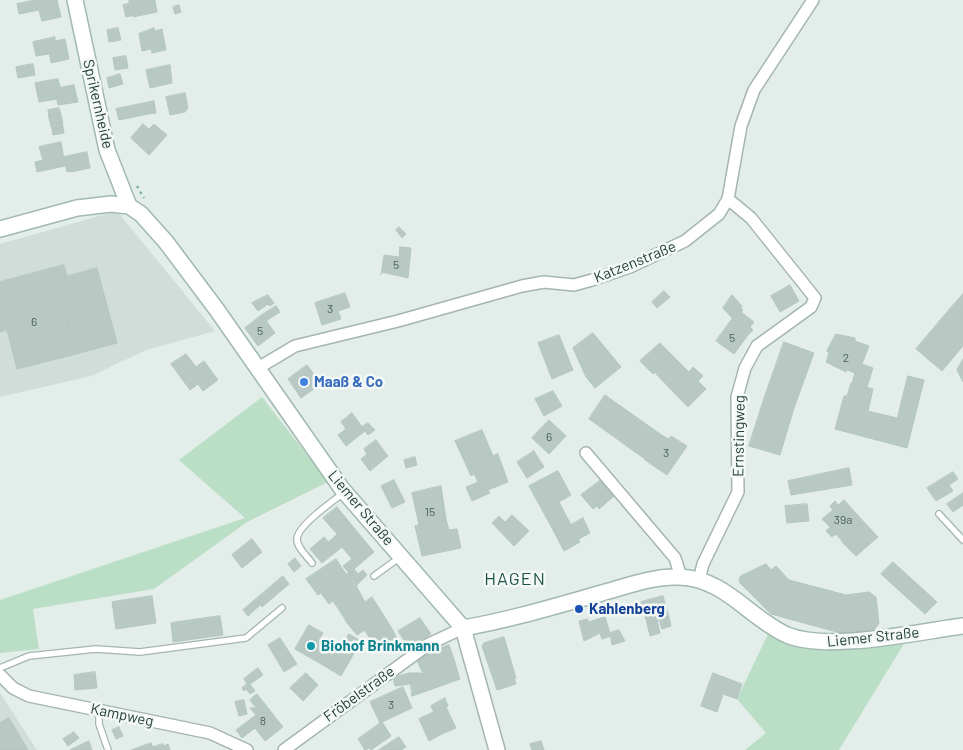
<!DOCTYPE html>
<html>
<head>
<meta charset="utf-8">
<style>
	body { margin:0 }
	canvas { display:block; background:#e3ede9 }
</style>
</head>
<body>
<canvas width="963" height="750"></canvas>
<script>
const ctx = document.querySelector('canvas').getContext('2d');
ctx.lineJoin = 'round';
function fillPath(path, color) { ctx.fillStyle = color; ctx.fill(path, 'evenodd'); }
function stroke(path, color, width, dash) { ctx.strokeStyle = color; ctx.lineWidth = width; ctx.lineCap = dash ? 'butt' : 'round'; ctx.setLineDash(dash || []); ctx.stroke(path); }
function write(font, color, halo, rows, align = 'center') {
  ctx.font = font + ' Barlow,sans-serif'; ctx.lineWidth = 5; ctx.setLineDash([]); ctx.textBaseline = 'middle'; ctx.strokeStyle = halo; ctx.fillStyle = color; for (const [text, x, y, turn = 0] of rows) {
    ctx.save(); ctx.translate(x, y); ctx.rotate((+turn || 0) * Math.PI / 180); ctx.textAlign = isNaN(turn) ? turn : align; if (halo) ctx.strokeText(text, 0, 0); ctx.fillText(text, 0, 0); ctx.restore();
  }
}
const built = new Path2D(`
	M117 211 215 331 146 350 91 376 0 397V244Z
	M0 693 37 750H0Z`);
const green = new Path2D(`
	M262 397 328 482 247 522 154 589 33 609 39 649 0 653V600L245 518 179 460Z
	M768 634 806 645 905 642 839 750H745L766 733 737 699Z`);
const building = new Path2D(`
	M37 0H57L61 17 42 21Z
	M37 0 39 10 19 14 17 4Z
	M129 0H155L157 12 133 17 135 15 132 3 130 4Z
	M132 3 135 15 126 17 123 5Z
	M179 5 181 12 175 14 173 7Z
	M118 28 121 40 109 42 107 30Z
	M154 28 155 31 162 29 166 50 152 53 151 49 142 51 139 34Z
	M55 37V41L65 39 69 59 51 63 47 39Z
	M47 39 49 54 36 56 33 42Z
	M126 56 128 68 115 70 113 58Z
	M33 64 35 75 18 78 16 67Z
	M170 65 172 83 150 88 146 70Z
	M120 74 123 84 109 88 107 78Z
	M58 79 60 87 55 89 57 99 39 102 35 83Z
	M74 85 78 102 58 105 55 89Z
	M185 93 188 108 185 112 170 115 166 97Z
	M154 101 156 113 148 114 145 103Z
	M145 103 148 114 119 120 116 109Z
	M59 108 61 115 49 118 48 110Z
	M61 115 63 123 51 126 49 118Z
	M62 123 63 127 52 129 51 125Z
	M143 124 149 129 154 124 167 135 149 155 131 138Z
	M63 127 64 133 53 135 52 129Z
	M61 142 65 166 37 172 35 162 43 160 39 147Z
	M87 152 90 168 76 171 73 155Z
	M73 155 76 171 67 172 64 157Z
	M399 227 406 234 402 238 396 230Z
	M400 247 411 248 408 278 382 272 381 275 384 255 399 257Z
	M64 265 76 312 66 314 76 354 17 369 7 330 0 332V282Z
	M97 268 117 343 76 354 66 314 76 312 66 277Z
	M790 285 799 301 780 312 771 296Z
	M664 291 670 297 657 308 652 302Z
	M345 293 350 307 338 311 341 319 322 325 315 303Z
	M963 294V321L950 309Z
	M268 295 274 303 270 306 268 304 258 311 252 303Z
	M732 295 742 306 733 319 723 308Z
	M276 306 280 312 266 321 262 315Z
	M741 308 743 310 741 312 754 322 750 327 753 330 748 335 730 322Z
	M950 309 963 321V346L942 371 916 349Z
	M262 315 275 333 258 346 245 328Z
	M730 322 748 335 734 354 716 341Z
	M593 333 621 367 595 388 586 377 573 348Z
	M836 334 855 338V341L869 346 862 364 873 368 867 387 852 383 855 373 847 370 846 372 826 362 829 353 827 351Z
	M559 335 573 370 552 379 538 343Z
	M784 342 814 353 794 408 764 399Z
	M660 343 689 372 693 367 703 376 698 381 706 389 688 407 654 372 653 374 640 361Z
	M186 354 196 367 204 361 218 380 203 391 198 384 190 390 171 364Z
	M963 359V382L957 370Z
	M307 365 321 384 301 398 288 379Z
	M908 376 924 380 907 448 835 429 844 396H847L851 383 873 389 868 411 897 418Z
	M553 391 562 406 544 416 535 399Z
	M605 395 663 436 645 459 589 419Z
	M764 399 794 408 780 455 749 446Z
	M352 413 365 431 346 446 338 435 346 429 341 422Z
	M549 420 566 436 549 454 532 438Z
	M368 423 375 430 368 435 362 427Z
	M482 430 493 456 467 467 455 441Z
	M663 436 669 439 671 436 687 446 667 475 645 460Z
	M376 440 388 456 370 471 361 459 367 454 364 449Z
	M534 451 544 467 527 478 517 462Z
	M498 454 508 482 488 490 490 493 472 501 466 487 478 482 474 474 471 476 467 467Z
	M415 457 417 465 406 468 404 460Z
	M849 468 852 485 791 495 788 481Z
	M558 471 571 495 559 502 569 521 553 530 529 486Z
	M953 472 958 479 949 485 953 491 936 501 927 488Z
	M394 480 405 502 392 508 381 486Z
	M601 480 614 496 599 509 597 506 593 509 581 495Z
	M441 486 446 519 419 525 412 493Z
	M963 493V505L953 512 947 504Z
	M844 500 864 522 842 541 836 534 832 537 826 531 830 527 822 519 833 510 830 506 835 501 838 505Z
	M807 504 809 521 787 523 785 506Z
	M337 507 350 523 337 534 323 518Z
	M512 515 529 531 514 546 492 523 499 516 505 522Z
	M583 518 590 533 579 539 571 525Z
	M446 519 449 530 457 529 461 548 422 556 415 526Z
	M569 521 580 542 564 551 553 530Z
	M864 522 878 537 856 556 842 542Z
	M350 523 374 552 354 569 358 574 363 570 367 575 355 587 349 573 343 566 352 559 342 547 322 563 310 549 324 537 328 542Z
	M252 539 262 552 242 568 232 555Z
	M295 558 301 566 294 572 288 564Z
	M336 559 346 574 349 573 365 602 350 614 347 613 343 616 333 601 329 604 321 593 318 595 306 579Z
	M893 562 937 602 925 614 881 574Z
	M766 564 771 570 776 566 789 580 846 595 869 592 876 597 879 623 874 630 844 634 771 614 740 583 739 579 741 576Z
	M283 576 289 584 262 607 256 599Z
	M152 596 156 623 116 629 112 602Z
	M663 596 669 617 647 623 641 602Z
	M372 597 377 605 347 623 343 616 347 613 350 614Z
	M256 599 260 605 248 616 243 610Z
	M377 605 391 627 370 639 357 617Z
	M220 616 223 635 173 642 171 623Z
	M357 617 365 630 357 635 347 623Z
	M605 617 611 636 602 639 600 633 584 641 579 621 588 619V622Z
	M669 617 671 626 662 629 659 620Z
	M420 618 431 634 409 648 398 631Z
	M657 620 660 633 650 636 647 623Z
	M309 625 323 633 320 638 327 643 316 661 295 649Z
	M391 627 398 640 378 652 370 639Z
	M619 630 625 641 612 645 610 633Z
	M349 634 361 641 341 676 316 661 327 643 339 650Z
	M504 637 516 678H514L516 684 497 690 482 646 484 643Z
	M280 638 297 664 284 672 268 645Z
	M449 645 456 665 430 675 422 654Z
	M423 656 430 675 424 676 416 658Z
	M456 666 460 679 435 688 424 676Z
	M258 668 263 675 250 684H247L244 679Z
	M95 672 97 688 75 690 74 675Z
	M306 673 318 685 303 701 290 688Z
	M410 673H421L435 688 412 696Z
	M410 673V684L395 686 393 678Z
	M713 673 742 684 737 699 723 694 717 712 701 706Z
	M249 683 255 691 250 694 246 689 244 691 242 688Z
	M403 687 412 708 380 723 370 702Z
	M257 694 283 727 265 741 255 728 242 738 236 730 256 715 250 708H256L250 700Z
	M445 698 448 706 446 707 456 728 444 733 431 706Z
	M244 700 247 714 239 716 235 702Z
	M434 712 444 733 429 741 419 719Z
	M9 718 28 750H0V723Z
	M382 722 391 736 371 750 369 748 365 750 358 739Z
	M119 727 123 736 116 739 112 730Z
	M74 732 79 738 68 746 63 739Z
	M399 737 406 747 401 750H379Z
	M89 741 92 750H70L82 744Z
	M541 741 544 750H532L530 744Z
	M151 743 154 750H132Z
	M163 744 164 746 168 744 170 750H154L153 747Z`);
const path = new Path2D(`
	M137 186 144 198`);
const service = new Path2D(`
	M939 514 963 540
	M312 563C307 556 297 548 297 539 297 526 334 500 345 492
	M374 576 399 558
	M0 668 29 656 96 649 140 652 246 638 282 608
	M99 711V724L108 750`);
const minor = new Path2D(`
	M258 368 295 346 398 321 522 286 544 282 574 285 592 280 630 267 685 241 719 214 728 199 741 126 754 90 813 0
	M586 453 675 558 681 577
	M699 580 703 564 738 492 737 397 745 368 757 346 811 307 815 298 751 218 728 199
	M0 675 13 688 29 696 210 733 247 750
	M284 750 429 644 463 628`);
const tertiary = new Path2D(`
	M463 628 497 750`);
const secondary = new Path2D(`
	M75 0 107 150 129 206
	M0 229 77 208 111 204 129 206 141 214 166 242 217 310 342 489 463 628C510 620 556 606 602 593 627 586 653 576 679 577 725 578 749 618 787 635 828 652 917 632 963 626`);
const markers = [
	[304,382,5,"#3f7fe0"],
	[579,609,5,"#1a4fb4"],
	[311,646,5,"#0f9aa8"]
];
const numberNames = [
	["5",396,265],
	["3",330,309],
	["6",34,322],
	["5",260,331],
	["5",732,338],
	["2",846,358],
	["6",549,437],
	["3",666,453],
	["15",430,512],
	["39a",843,520],
	["3",391,705],
	["8",263,721]
];
const streetNames = [
	["Sprikernheide",98,104,77],
	["Katzenstraße",635,262,-22],
	["Ernstingweg",739,436,-89],
	["Liemer Straße",361,508,50],
	["Liemer Straße",873,637,-6],
	["Fröbelstraße",359,694,-36],
	["Kampweg",122,715,12]
];
const shopNames = [
	["Maaß & Co",314,382]
];
const transitNames = [
	["Kahlenberg",589,609]
];
const cultureNames = [
	["Biohof Brinkmann",321,646]
];
const quarterNames = [
	["HAGEN",515,579]
];
fillPath(built, '#d1ddd8');
fillPath(green, '#bbdfc6');
fillPath(building, '#b8c8c2');
stroke(building, '#b5c7c0', 1);
stroke(service, '#a5b5b0', 8);
stroke(minor, '#a5b5b0', 14);
stroke(tertiary, '#a5b5b0', 18);
stroke(secondary, '#a1b9b1', 18);
stroke(path, '#82b2a4', 2.5, [2.5, 4]);
stroke(service, '#fff', 5.5);
stroke(minor, '#fff', 11);
stroke(tertiary, '#fff', 15);
stroke(secondary, '#fff', 15);
for (const [x, y, r, color] of markers) { const dot = new Path2D(); dot.arc(x, y, r, 0, 2 * Math.PI); ctx.fillStyle = color; ctx.fill(dot); stroke(dot, '#f4f9f7', 2); }
write('12px', '#48615a', null, numberNames);
write('15px', '#223f38', '#f4f9f7', streetNames);
write('bold 15px', '#366cbe', '#f4f9f7', shopNames, 'left');
write('bold 15px', '#164399', '#f4f9f7', transitNames, 'left');
write('bold 15px', '#0d838f', '#f4f9f7', cultureNames, 'left');
ctx.letterSpacing = '1px';
write('18px', '#1d5246', '#f4f9f7', quarterNames);
ctx.letterSpacing = '0px';
</script>
</body>
</html>
